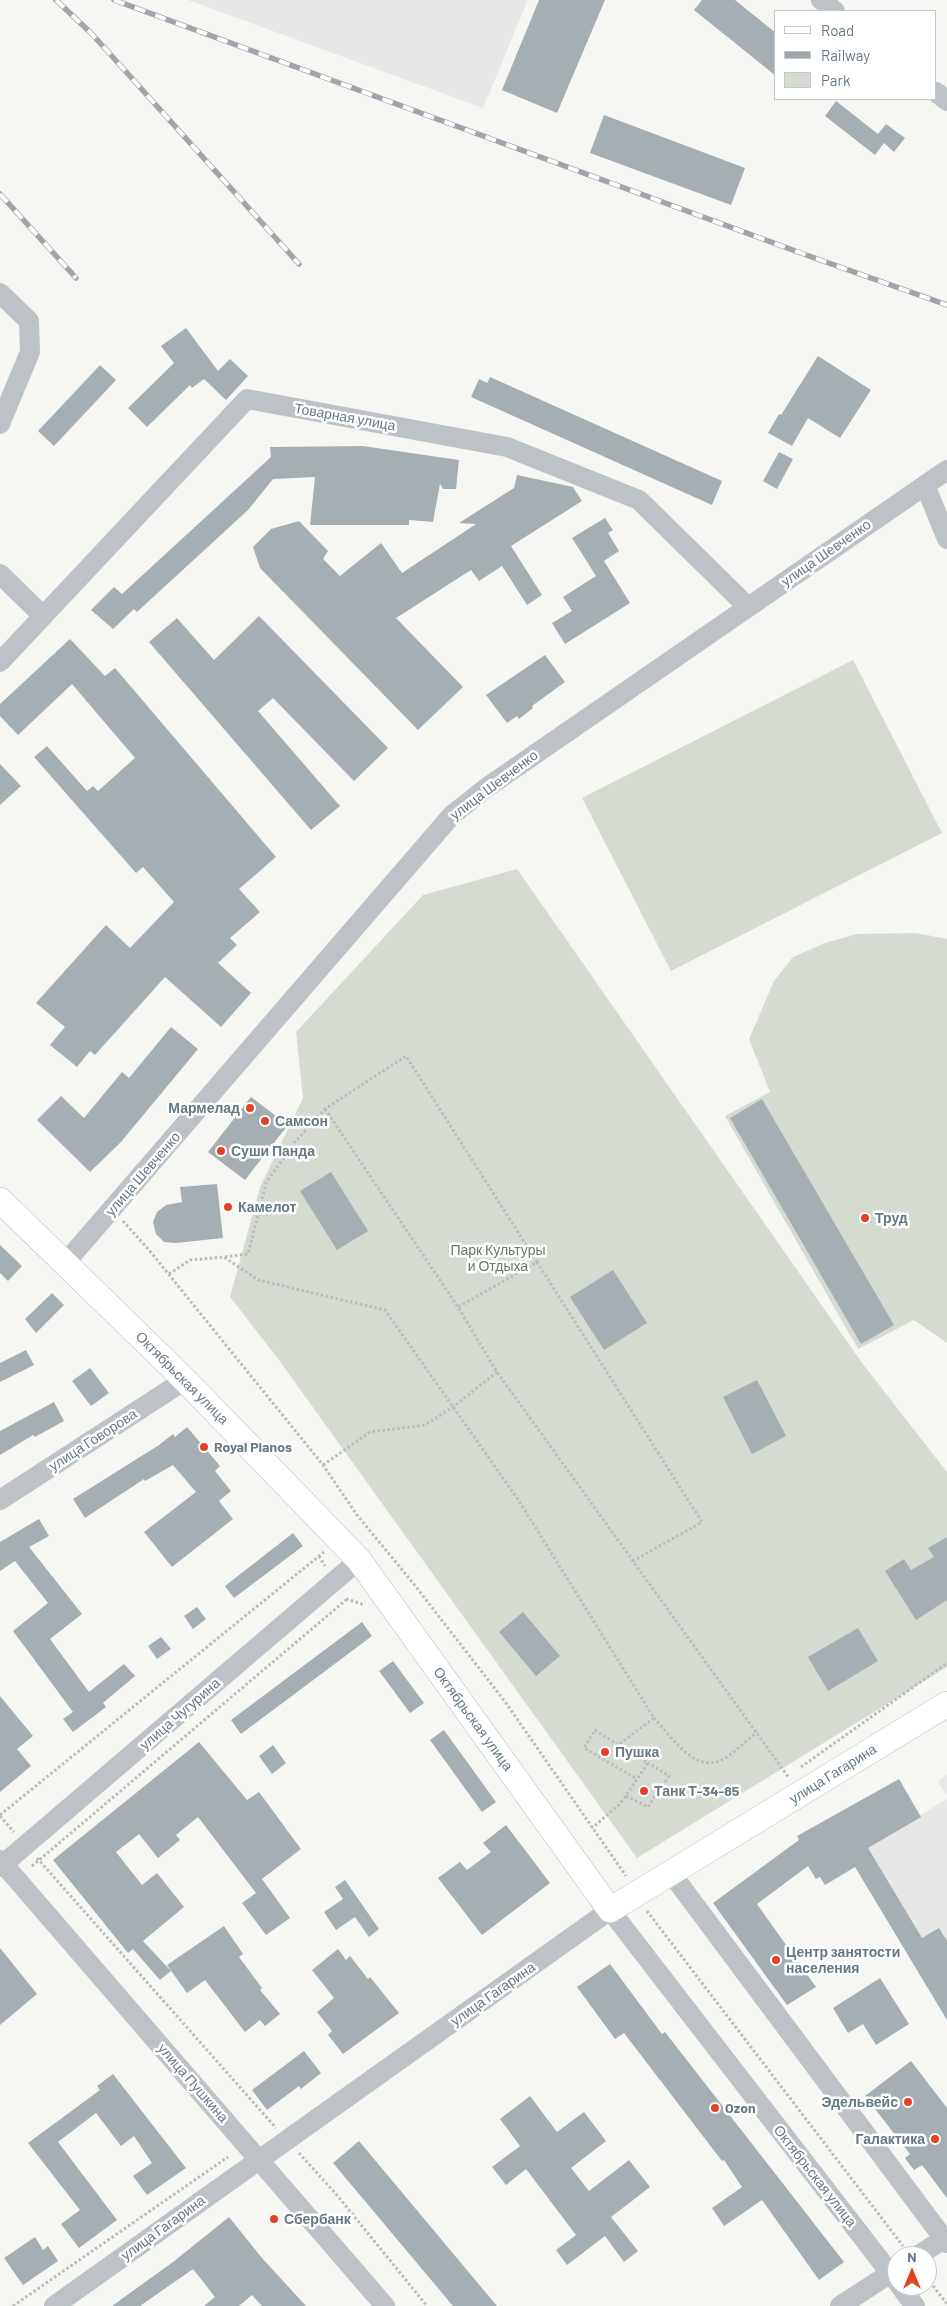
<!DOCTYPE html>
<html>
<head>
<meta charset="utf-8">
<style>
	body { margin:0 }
	#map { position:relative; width:947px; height:2306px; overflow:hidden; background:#f6f6f2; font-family:Barlow,sans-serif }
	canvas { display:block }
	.legend { position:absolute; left:774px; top:10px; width:162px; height:90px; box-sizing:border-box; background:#fff; border:1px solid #c1c9cd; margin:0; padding:6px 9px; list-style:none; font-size:15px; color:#657983 }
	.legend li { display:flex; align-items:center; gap:10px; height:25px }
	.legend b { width:25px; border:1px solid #c1c9cd }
	.north { position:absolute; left:887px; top:2246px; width:50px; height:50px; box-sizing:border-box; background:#fff; border:1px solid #c1c9cd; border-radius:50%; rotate:0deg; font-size:14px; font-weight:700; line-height:20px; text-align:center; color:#657983 }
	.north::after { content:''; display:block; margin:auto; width:18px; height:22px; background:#e14127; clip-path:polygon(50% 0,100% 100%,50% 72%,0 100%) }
</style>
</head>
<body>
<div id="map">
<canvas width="947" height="2306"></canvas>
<ul class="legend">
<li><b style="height:6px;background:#fff"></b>Road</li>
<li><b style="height:6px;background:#9ea6aa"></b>Railway</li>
<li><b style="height:14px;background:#d6dbd2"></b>Park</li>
</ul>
<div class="north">N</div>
</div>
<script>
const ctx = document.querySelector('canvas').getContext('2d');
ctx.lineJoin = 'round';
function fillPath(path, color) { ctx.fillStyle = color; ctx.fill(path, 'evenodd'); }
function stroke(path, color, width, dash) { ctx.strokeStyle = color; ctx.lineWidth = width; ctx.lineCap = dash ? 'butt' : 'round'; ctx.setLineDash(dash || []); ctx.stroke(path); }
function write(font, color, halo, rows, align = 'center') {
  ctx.font = font + ' Barlow,sans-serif'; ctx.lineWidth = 5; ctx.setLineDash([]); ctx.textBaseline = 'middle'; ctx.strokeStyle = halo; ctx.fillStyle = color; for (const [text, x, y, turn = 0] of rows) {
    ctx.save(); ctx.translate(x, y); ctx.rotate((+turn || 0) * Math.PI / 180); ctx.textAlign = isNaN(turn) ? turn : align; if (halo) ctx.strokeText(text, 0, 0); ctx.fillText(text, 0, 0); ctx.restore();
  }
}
const built = new Path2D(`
	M188 0H528L483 108Z
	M947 1775V1796L938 1781Z
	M947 1799V1975L942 1977 865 1848Z`);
const green = new Path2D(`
	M853 660 942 833 671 971 582 798Z
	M517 869 862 1363 947 1472V1667L637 1858 276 1356 230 1297 260 1187 303 1098 296 1032 423 895Z
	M916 933 947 939V1343L914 1320 858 1349 725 1116 770 1092 749 1039 774 981 793 957 825 943 857 934Z`);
const building = new Path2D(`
	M539 0H605L557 113 502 90Z
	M702 0H735L776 33V76L694 10Z
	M836 101 878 134 886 124 905 138 894 152 884 143 875 155 825 116Z
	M604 115 745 168 731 205 590 153Z
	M186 328 218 371 230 359 248 376 226 400 204 379 192 388 190 385 147 427 128 408 174 363 161 346Z
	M818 356 871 390 840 438 808 418 792 446 768 433 779 414 781 415Z
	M100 365 116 380 54 446 38 431Z
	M490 377 722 481 712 505 471 397 479 379 487 383Z
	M363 446 459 460 456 489H443L440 484 433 522 409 520V525H310L315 477 273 479 248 510 137 612 134 609 113 629 91 610 114 587 122 594 271 457 270 447Z
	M779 452 793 459 777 489 763 481Z
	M517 475 573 487 582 501 511 546 542 595 527 605 502 566 479 581 471 570 396 618 463 687 418 730 260 568 253 547 271 529 299 521 328 551 323 559 340 576 381 543 402 573 476 524 459 523 514 488Z
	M605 518 613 530 608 533 619 551 604 561 630 603 565 644 552 623 572 611 563 597 596 576 572 538Z
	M259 616 388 748 354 781 273 698 258 711 340 806 311 830 149 642 177 618 214 660Z
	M70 639 105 676 115 668 276 857 239 889 260 912 230 938 237 945 218 963 251 993 221 1027 165 977 95 1055 90 1051 77 1067 50 1045 65 1027 36 1003 106 925 130 948 174 902 143 867 136 873 34 757 47 746 87 791 93 786 98 791 135 758 72 684 18 735 0 716V704Z
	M545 655 565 682 532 706 533 708 519 719 517 716 507 723 486 695Z
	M0 764 21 786 0 805Z
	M171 1027 198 1049 121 1142 90 1172 37 1120 61 1096 84 1118 122 1072 129 1078Z
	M251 1097 288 1125 245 1180 208 1152Z
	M762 1099 894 1325 861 1344 730 1118Z
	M331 1172 368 1231 337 1250 300 1191Z
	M217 1184 223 1238 176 1243 164 1242 156 1234 153 1222 157 1212 166 1205 182 1202 180 1187Z
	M0 1245 22 1266 8 1281 0 1273Z
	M613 1270 647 1323 604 1350 570 1297Z
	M52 1293 64 1305 36 1333 25 1319Z
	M26 1350 34 1365 0 1382V1363Z
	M90 1368 109 1393 91 1406 72 1381Z
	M757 1380 786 1436 752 1454 723 1397Z
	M54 1402 64 1421 35 1437 33 1435 0 1455V1431Z
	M187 1427 220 1466 215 1471 231 1491 219 1501 233 1519 172 1567 144 1532 196 1492 173 1465 145 1481 144 1479 85 1518 73 1499 159 1445 173 1434 175 1437Z
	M39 1519 49 1536 29 1547 82 1614 50 1639 89 1692 124 1664 135 1676 103 1703 106 1707 73 1732 63 1719 73 1712 13 1631 48 1603 15 1561 0 1571V1542Z
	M293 1533 303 1546 234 1598 225 1586Z
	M947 1537V1600L916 1620 885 1571 904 1559 911 1570 934 1557 928 1548Z
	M197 1607 206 1619 193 1629 184 1616Z
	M523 1612 560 1656 536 1676 499 1632Z
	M362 1622 372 1636 241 1734 231 1720Z
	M858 1628 878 1661 828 1691 808 1657Z
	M161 1637 171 1649 157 1659 148 1646Z
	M393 1661 424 1703 410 1713 379 1671Z
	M0 1696 33 1736 17 1749 31 1766 0 1792Z
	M444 1730 496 1802 482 1812 430 1740Z
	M199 1742 247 1800 259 1792 301 1849 262 1879 290 1918 266 1935 242 1903 256 1893 198 1817 176 1835 180 1840 158 1858 139 1834 116 1852 142 1885 157 1873 184 1907 143 1941 171 1971 160 1980 133 1949 128 1953 53 1860Z
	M273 1745 286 1763 272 1774 259 1756Z
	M899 1779 921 1817 868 1848 922 1938 939 1928 947 1941V2020L855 1867 825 1885 820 1877 816 1879 808 1866 757 1904 816 1987 787 2005 713 1903 799 1840 797 1836Z
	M506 1825 550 1883 482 1935 438 1878 460 1862 467 1870 491 1852 483 1843Z
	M345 1880 379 1929 369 1937 355 1917 336 1930 324 1912 343 1899 335 1887Z
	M224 1926 243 1954 239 1957 262 1988 260 1990 280 2014 265 2026 260 2020 245 2032 205 1980 187 1993 167 1965Z
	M0 1948 37 1994 0 2025Z
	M338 1949 346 1960 350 1956 368 1979 370 1977 399 2013 343 2054 328 2035 332 2031 317 2012 334 1998 312 1970Z
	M610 1964 662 2034 665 2032 844 2262 819 2280 762 2200 724 2226 712 2208 742 2187 724 2160 722 2161 624 2033 615 2039 577 1987Z
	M880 1978 909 2024 876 2045 863 2024 848 2033 833 2008Z
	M304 2051 321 2073 301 2089 299 2086 267 2110 252 2090Z
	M911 2061 947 2108V2198L922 2165 914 2170 905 2158 910 2154 865 2096Z
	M113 2074 186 2168 147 2195 133 2176 152 2163 134 2136 121 2146 96 2113 58 2142 117 2220 79 2248 61 2224 80 2210 28 2143 100 2090 97 2086Z
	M530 2096 557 2132 584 2112 606 2141 571 2168 589 2191 629 2160 650 2187 611 2217 638 2251 624 2262 605 2236 567 2265 556 2250 576 2235 526 2169 506 2185 492 2167 520 2146 500 2119Z
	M359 2141 497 2306H453L333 2163Z
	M229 2217 262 2258 306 2306H262L252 2295 239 2306H204L215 2297 193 2269 140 2306H112L173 2262Z
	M35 2237 43 2250 48 2246 58 2261 23 2285 4 2258Z`);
const path = new Path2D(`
	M325 1109 458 1307 497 1372 789 1778
	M123 1221 149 1250 323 1465 357 1515 413 1583 506 1703 626 1876
	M225 1257 248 1254 266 1183 294 1143 325 1109 406 1056 537 1262 458 1307
	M537 1262 702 1522 633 1561
	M169 1274 190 1260 224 1257 258 1280 385 1310 519 1501 654 1718 618 1745 648 1763 620 1804 592 1828
	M323 1465 370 1432 425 1425 453 1407 497 1372
	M319 1556 325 1566
	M346 1599 362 1604 365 1602
	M654 1718C672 1737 695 1775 724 1759 735 1752 746 1741 757 1732
	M618 1745 595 1730 584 1748 637 1779
	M801 1767 947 1663
	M626 1796 648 1807 669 1776 648 1763
	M0 1815 324 1552
	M0 1816 14 1832
	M37 1858 276 2128
	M32 1866 346 1600
	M647 1911 903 2246
	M299 2153 336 2194 427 2306
	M927 2278 947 2304
	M13 2306 228 2157`);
const minor = new Path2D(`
	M821 0 835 11
	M936 92 947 101
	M0 293 29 321 30 352 0 424
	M925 485 947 539
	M0 574 43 616
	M0 662 247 399 507 447 639 500 748 607
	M66 1262 452 815 486 788 947 470
	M0 1500 185 1380
	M0 1860 385 2306
	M0 1867 359 1560
	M671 1873 947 2243
	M917 2256 944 2239
	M900 2286 915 2306
	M54 2306 610 1910 897 2282
	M840 2306 897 2269`);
const major = new Path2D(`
	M0 1200 185 1380 359 1560 610 1910 947 1704`);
const rail = new Path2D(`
	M56 0 92 34 299 264
	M114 0 809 256 947 305
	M0 194 76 278`);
const markers = [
	[250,1108,5,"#e14127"],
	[265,1121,5,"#e14127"],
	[221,1151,5,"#e14127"],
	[228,1207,5,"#e14127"],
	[865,1218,5,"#e14127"],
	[204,1447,5,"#e14127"],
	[605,1752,5,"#e14127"],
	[644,1791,5,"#e14127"],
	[776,1960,5,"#e14127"],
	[908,2102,5,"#e14127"],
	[715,2108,5,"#e14127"],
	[935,2139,5,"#e14127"],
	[274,2219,5,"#e14127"]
];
const streetNames = [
	["Товарная улица",345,417,10],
	["улица Шевченко",826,553,-35],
	["улица Шевченко",494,785,-37],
	["улица Шевченко",143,1174,-49],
	["Октябрьская улица",182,1378,45],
	["улица Говорова",93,1440,-33],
	["улица Чугурина",180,1714,-41],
	["Октябрьская улица",473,1719,54],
	["улица Гагарина",833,1774,-32],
	["улица Гагарина",493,1994,-35],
	["улица Пушкина",193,2083,49],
	["Октябрьская улица",815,2176,52],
	["улица Гагарина",163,2228,-36]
];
const poiNames = [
	["Мармелад",240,1108,"right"],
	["Самсон",275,1121],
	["Суши Панда",231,1151],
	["Камелот",238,1207],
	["Труд",875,1218],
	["Royal Pianos",214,1447],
	["Пушка",615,1752],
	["Танк Т-34-85",654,1791],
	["Центр занятости",786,1952],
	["населения",786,1968],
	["Эдельвейс",898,2102,"right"],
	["Ozon",725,2108],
	["Галактика",925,2139,"right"],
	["Сбербанк",284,2219]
];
const parkNames = [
	["Парк Культуры",498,1250],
	["и Отдыха",498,1266]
];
fillPath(built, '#e6e7e6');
fillPath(green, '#d6dbd2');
fillPath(building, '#a5afb3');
stroke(major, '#b0b6b9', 26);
stroke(path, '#b9bcbe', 3, [2.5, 2.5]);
stroke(minor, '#bcc2c5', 20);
stroke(major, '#fff', 25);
stroke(rail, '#9ea6aa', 5.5);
stroke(rail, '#fff', 4, [11]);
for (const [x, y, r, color] of markers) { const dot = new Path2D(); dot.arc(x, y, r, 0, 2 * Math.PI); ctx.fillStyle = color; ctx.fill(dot); stroke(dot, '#fff', 2); }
write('14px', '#657983', '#fff', streetNames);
write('bold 14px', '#657983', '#fff', poiNames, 'left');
write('14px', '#6a7a64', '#fff', parkNames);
</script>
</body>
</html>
